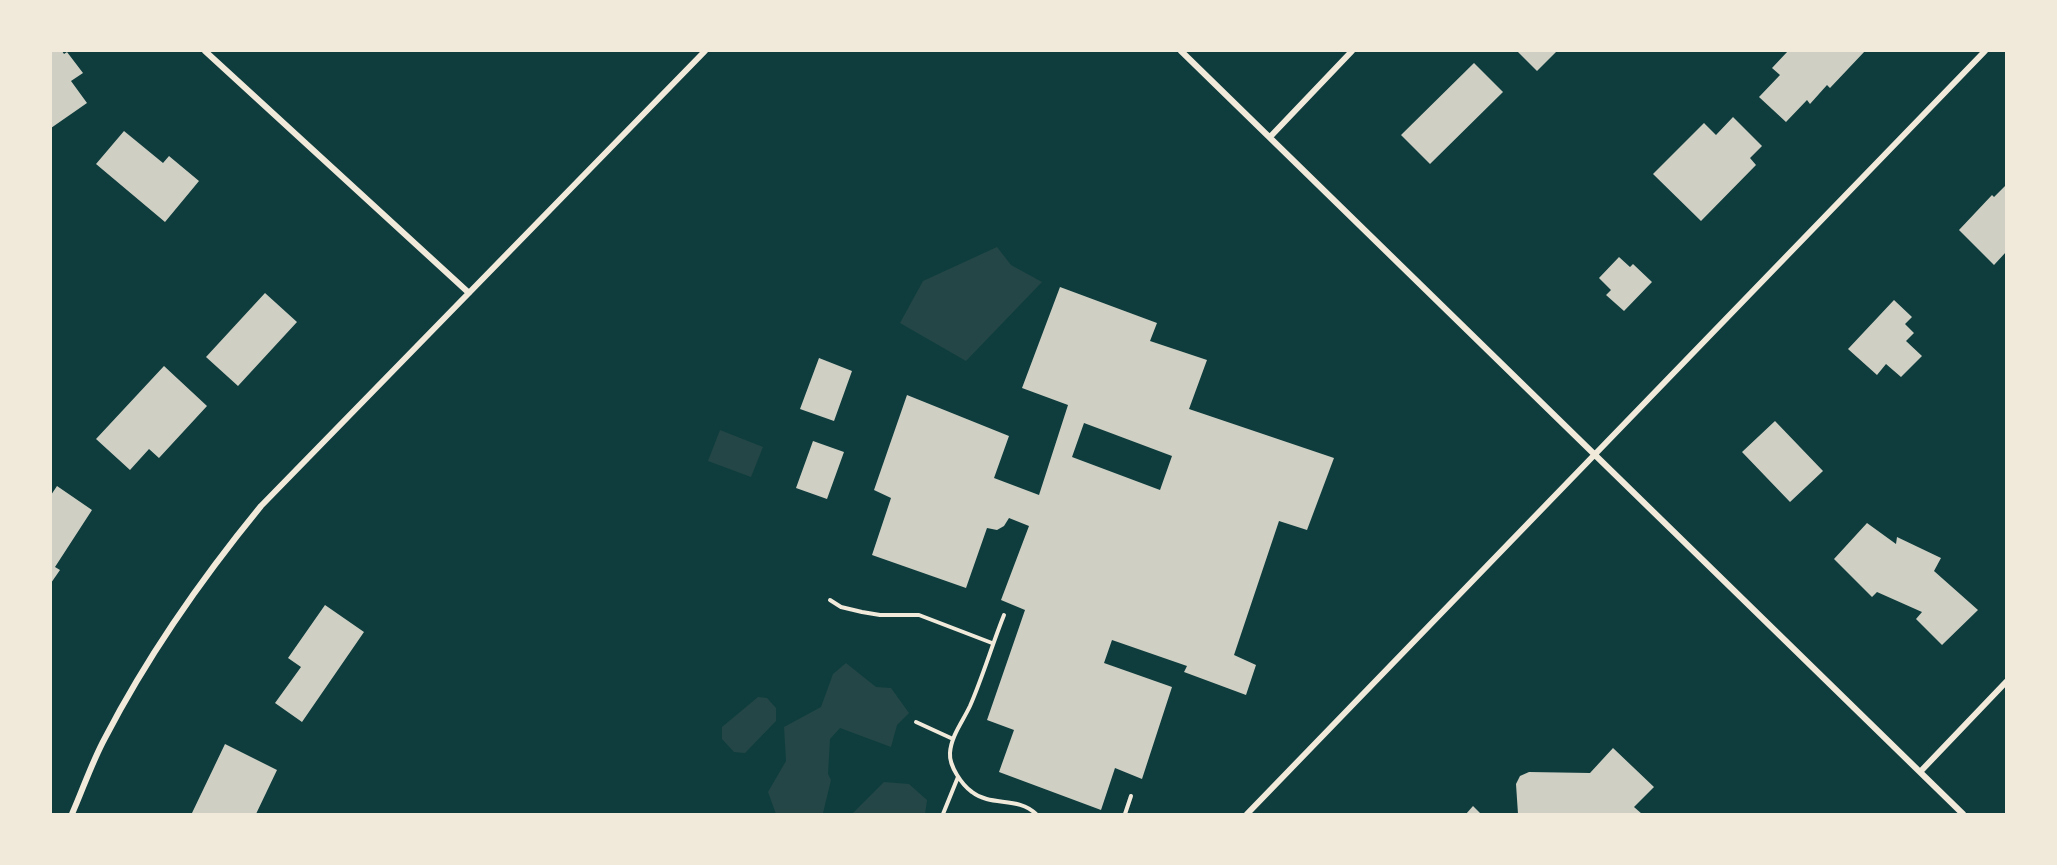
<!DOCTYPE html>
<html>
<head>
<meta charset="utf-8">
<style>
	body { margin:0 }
	#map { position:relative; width:2057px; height:865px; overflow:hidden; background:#0f3d3e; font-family:Overpass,sans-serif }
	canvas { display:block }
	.frame { position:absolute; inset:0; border:52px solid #f1e9da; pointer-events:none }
</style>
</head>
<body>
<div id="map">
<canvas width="2057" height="865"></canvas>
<div class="frame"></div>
</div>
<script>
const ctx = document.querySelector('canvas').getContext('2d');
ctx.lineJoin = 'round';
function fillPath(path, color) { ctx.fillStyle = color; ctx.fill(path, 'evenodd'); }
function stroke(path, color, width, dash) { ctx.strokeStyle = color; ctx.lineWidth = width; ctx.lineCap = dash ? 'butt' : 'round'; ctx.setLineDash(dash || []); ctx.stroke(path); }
const green = new Path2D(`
	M997 247 1011 265 1042 282 966 361 900 323 923 281Z
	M720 430 763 447 751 477 708 461Z
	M846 663 876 687 891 688 909 713 897 725 891 747 840 728 830 739 828 774 831 780 823 813 776 814 768 792 786 761 784 727 821 707 833 674Z
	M758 697 767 698 776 708V721L745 753 734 752 722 739V727Z
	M884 782 909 784 927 800 925 814H852Z`);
const building = new Path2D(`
	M51 51H62L64 54 67 52 83 73 71 81 87 103 51 128Z
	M1517 51H1557L1537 71Z
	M1788 51 1802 52 1865 51 1830 88 1827 85 1810 104 1807 100 1786 122 1759 97 1780 75 1772 68Z
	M1474 63 1503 92 1430 164 1401 135Z
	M1733 117 1762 146 1750 158 1756 165 1701 221 1653 174 1704 123 1716 135Z
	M124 131 163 163 169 156 199 181 165 222 96 164Z
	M2006 185V252L1994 265 1959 230 1992 195 1994 197Z
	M1619 257 1630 267 1633 264 1652 282 1624 311 1606 295 1611 290 1599 278Z
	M1060 287 1157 323 1150 341 1207 360 1189 409 1334 458 1307 530 1279 521 1234 655 1256 665 1246 695 1184 672 1187 666 1112 640 1104 663 1172 687 1142 779 1115 768 1101 810 999 772 1014 730 987 720 1025 610 1001 600 1029 526 1009 518 1004 526 997 530 987 528 966 588 872 555 891 498 874 490 907 395 1009 436 994 478 1039 495 1068 405 1022 388ZM1084 423 1172 456 1160 490 1072 457Z
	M265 293 297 322 238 386 206 357Z
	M1894 300 1912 317 1905 324 1914 333 1906 341 1922 356 1901 377 1886 364 1877 375 1848 349Z
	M819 358 852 371 834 421 800 409Z
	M164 366 207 406 159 458 149 449 130 470 96 439Z
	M1775 421 1823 471 1790 502 1742 452Z
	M813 441 844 452 827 499 796 488Z
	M57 486 92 510 55 567 60 570 51 583V495Z
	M1867 523 1896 544 1897 537 1941 558 1934 571 1978 610 1942 645 1916 619 1922 612 1877 592 1872 597 1834 559Z
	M325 605 364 632 302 722 275 703 301 667 288 658Z
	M225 744 277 770 256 814H194L192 813Z
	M1613 748 1654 787 1634 807 1642 814H1518L1516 784 1520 776 1529 772 1590 773Z
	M1473 806 1481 814H1466Z`);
const path = new Path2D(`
	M830 600 841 607 862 612 880 615H919L992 643
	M1004 615C992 645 983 676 970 706 963 721 951 736 950 753 949 766 962 785 972 792 991 807 1018 796 1036 814
	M916 722 953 739
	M943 814 958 777
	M1125 814 1131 796`);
const minor = new Path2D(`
	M205 51 469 293
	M1181 51 1963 814
	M1270 137 1352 51
	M1920 772 2006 682
	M72 814C83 789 92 762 105 738 148 655 202 578 261 506L705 51
	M1247 814 1985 51`);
fillPath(green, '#244646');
fillPath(building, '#cfcfc3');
stroke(path, '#f1e9da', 4);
stroke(minor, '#f1e9da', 6);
</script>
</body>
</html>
